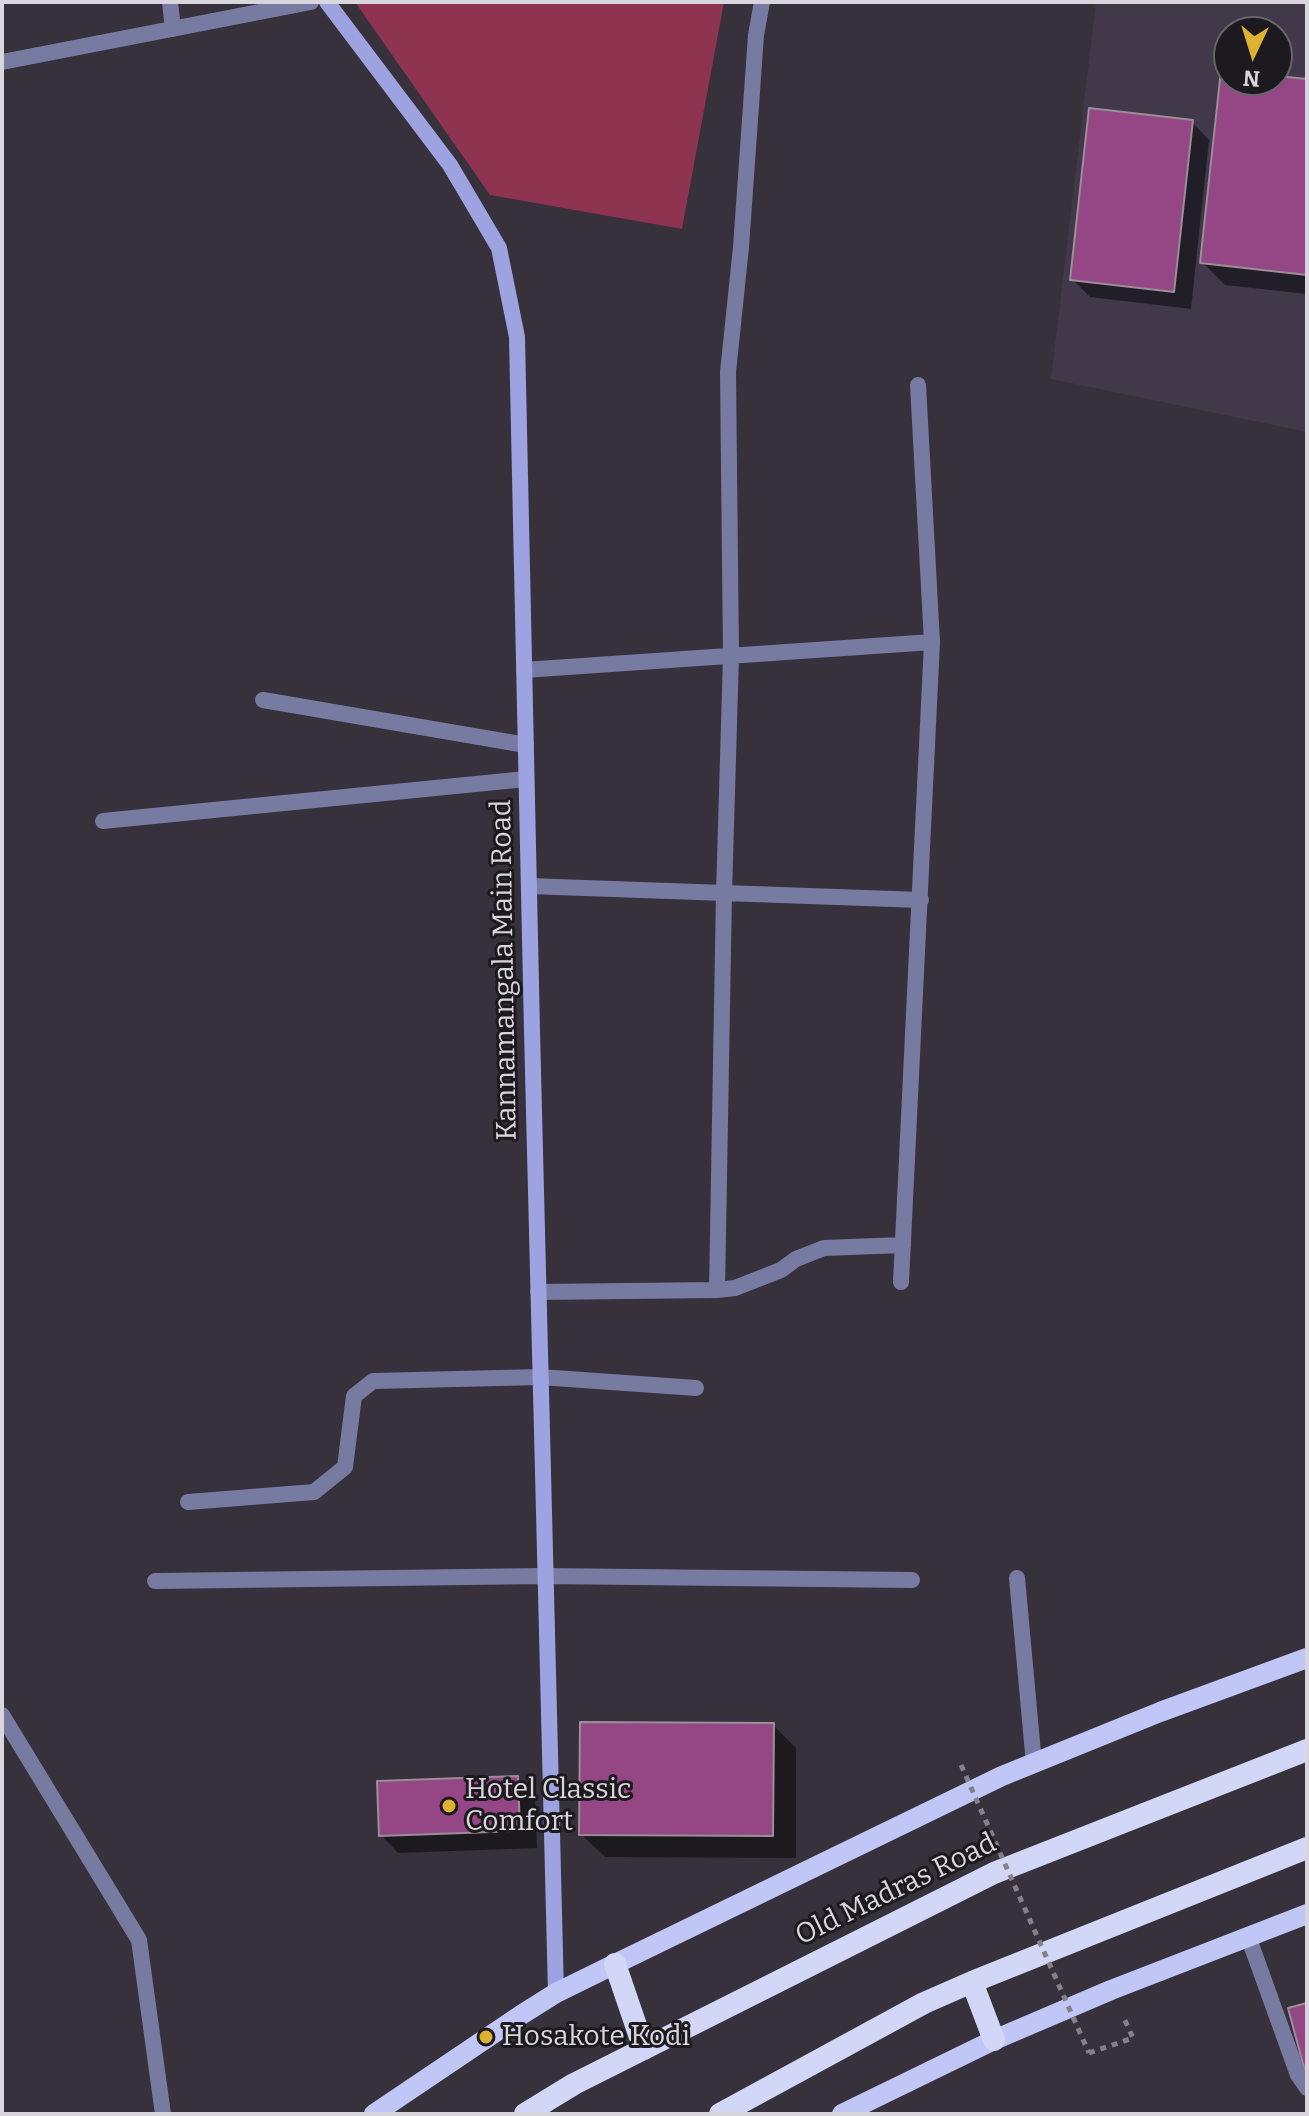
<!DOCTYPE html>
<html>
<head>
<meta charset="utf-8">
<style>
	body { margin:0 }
	#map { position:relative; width:1309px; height:2116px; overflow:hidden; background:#36313b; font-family:Bitter,serif }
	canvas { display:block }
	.frame { position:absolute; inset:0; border:4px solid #d8d5dc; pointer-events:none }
	.north { position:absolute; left:1213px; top:16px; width:80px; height:80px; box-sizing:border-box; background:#1c1a1f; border:2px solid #67656b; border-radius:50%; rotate:184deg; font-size:22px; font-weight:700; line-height:32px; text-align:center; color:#d8d5dc }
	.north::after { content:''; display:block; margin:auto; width:28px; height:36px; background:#deb133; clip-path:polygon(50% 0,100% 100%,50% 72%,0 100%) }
</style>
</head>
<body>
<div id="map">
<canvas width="1309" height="2116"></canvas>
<div class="frame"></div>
<div class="north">N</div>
</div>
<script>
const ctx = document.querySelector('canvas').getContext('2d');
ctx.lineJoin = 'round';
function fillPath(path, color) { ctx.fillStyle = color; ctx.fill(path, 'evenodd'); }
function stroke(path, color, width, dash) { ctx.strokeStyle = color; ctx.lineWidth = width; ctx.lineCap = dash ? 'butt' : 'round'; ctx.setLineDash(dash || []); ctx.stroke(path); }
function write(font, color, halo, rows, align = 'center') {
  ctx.font = font + ' Bitter,serif'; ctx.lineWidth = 6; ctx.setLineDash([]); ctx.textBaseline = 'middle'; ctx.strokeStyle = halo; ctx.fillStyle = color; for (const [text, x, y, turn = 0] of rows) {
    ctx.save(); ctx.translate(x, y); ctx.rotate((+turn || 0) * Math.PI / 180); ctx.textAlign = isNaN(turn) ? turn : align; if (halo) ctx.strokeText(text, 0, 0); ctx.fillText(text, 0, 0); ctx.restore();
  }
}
const built = new Path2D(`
	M1096 2H1307V432L1051 379ZM1229 32H1277V80H1229Z`);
const green = new Path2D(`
	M355 2H724L682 229 490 195Z`);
const shadow = new Path2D(`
	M1229 73V80H1277V78L1307 81V294L1225 285 1202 262Z
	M1192 122 1209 140 1191 309 1090 297 1072 279Z
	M773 1725 796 1748V1858L605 1857 581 1834Z
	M517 1778 535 1796 537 1848 398 1853 381 1835Z`);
const building = new Path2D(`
	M1221 70H1229V80H1277V76L1307 79V275L1200 263Z
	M1089 108 1193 120 1174 292 1070 280Z
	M580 1722 774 1723 773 1836 579 1835Z
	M518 1776 520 1831 379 1836 377 1781Z
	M1307 2003V2079L1288 2008Z`);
const path = new Path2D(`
	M1089 2053 1133 2038 1123 2016`);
const service = new Path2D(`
	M263 700 526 745
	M1017 1578 1034 1764
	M1248 1936 1298 2075 1307 2088`);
const minor = new Path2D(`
	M170 2 173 29
	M2 62 311 2
	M524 670 932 642
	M103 821 526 779
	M529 886 921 900
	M901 1282 932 642 918 385
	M717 1290 724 893 731 656 728 372 741 247 756 35 762 2
	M538 1292 717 1290 735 1288 781 1270 796 1259 824 1248 903 1245
	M188 1502 314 1492 345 1467 354 1396 373 1381 540 1377 696 1388
	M155 1581 544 1576 912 1580`);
const tertiary = new Path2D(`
	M2 1715 139 1940 163 2114`);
const secondary = new Path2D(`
	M327 2 450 165 499 248 517 337 532 1031 556 1993`);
const primary = new Path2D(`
	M374 2114 521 2015 556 1993 615 1964 1002 1776 1160 1712 1307 1658
	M842 2114 994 2040 1111 1990 1307 1914`);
const trunk = new Path2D(`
	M615 1964 644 2049
	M972 1982 994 2040
	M525 2114 574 2084 994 1873 1307 1750
	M720 2114 924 2003 972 1982 1307 1848`);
const pathBridge = new Path2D(`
	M961 1765 1089 2053`);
const markers = [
	[449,1806,8,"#deb133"],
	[486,2037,8,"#deb133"]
];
const streetNames = [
	["Kannamangala Main Road",505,970,-91],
	["Old Madras Road",896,1890,-26]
];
const poiNames = [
	["Hotel Classic",465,1790],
	["Comfort",465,1822],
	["Hosakote Kodi",502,2037]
];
fillPath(built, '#413949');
fillPath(green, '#8e3350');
fillPath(shadow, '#0007');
fillPath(building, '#944784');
stroke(building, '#9a8e97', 2);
stroke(path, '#85818a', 5, [6, 6]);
stroke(service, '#777ba1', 16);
stroke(minor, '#777ba1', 16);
stroke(tertiary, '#777ba1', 16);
stroke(secondary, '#9da3e0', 16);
stroke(primary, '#c0c6f5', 20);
stroke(trunk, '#d2d6f7', 22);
stroke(pathBridge, '#85818a', 5, [6, 6]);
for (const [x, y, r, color] of markers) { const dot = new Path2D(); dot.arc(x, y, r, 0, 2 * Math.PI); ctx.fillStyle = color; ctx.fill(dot); stroke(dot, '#1c1a1f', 3); }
write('28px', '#d8d5dc', '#1c1a1f', streetNames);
write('28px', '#d8d5dc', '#1c1a1f', poiNames, 'left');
</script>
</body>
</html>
